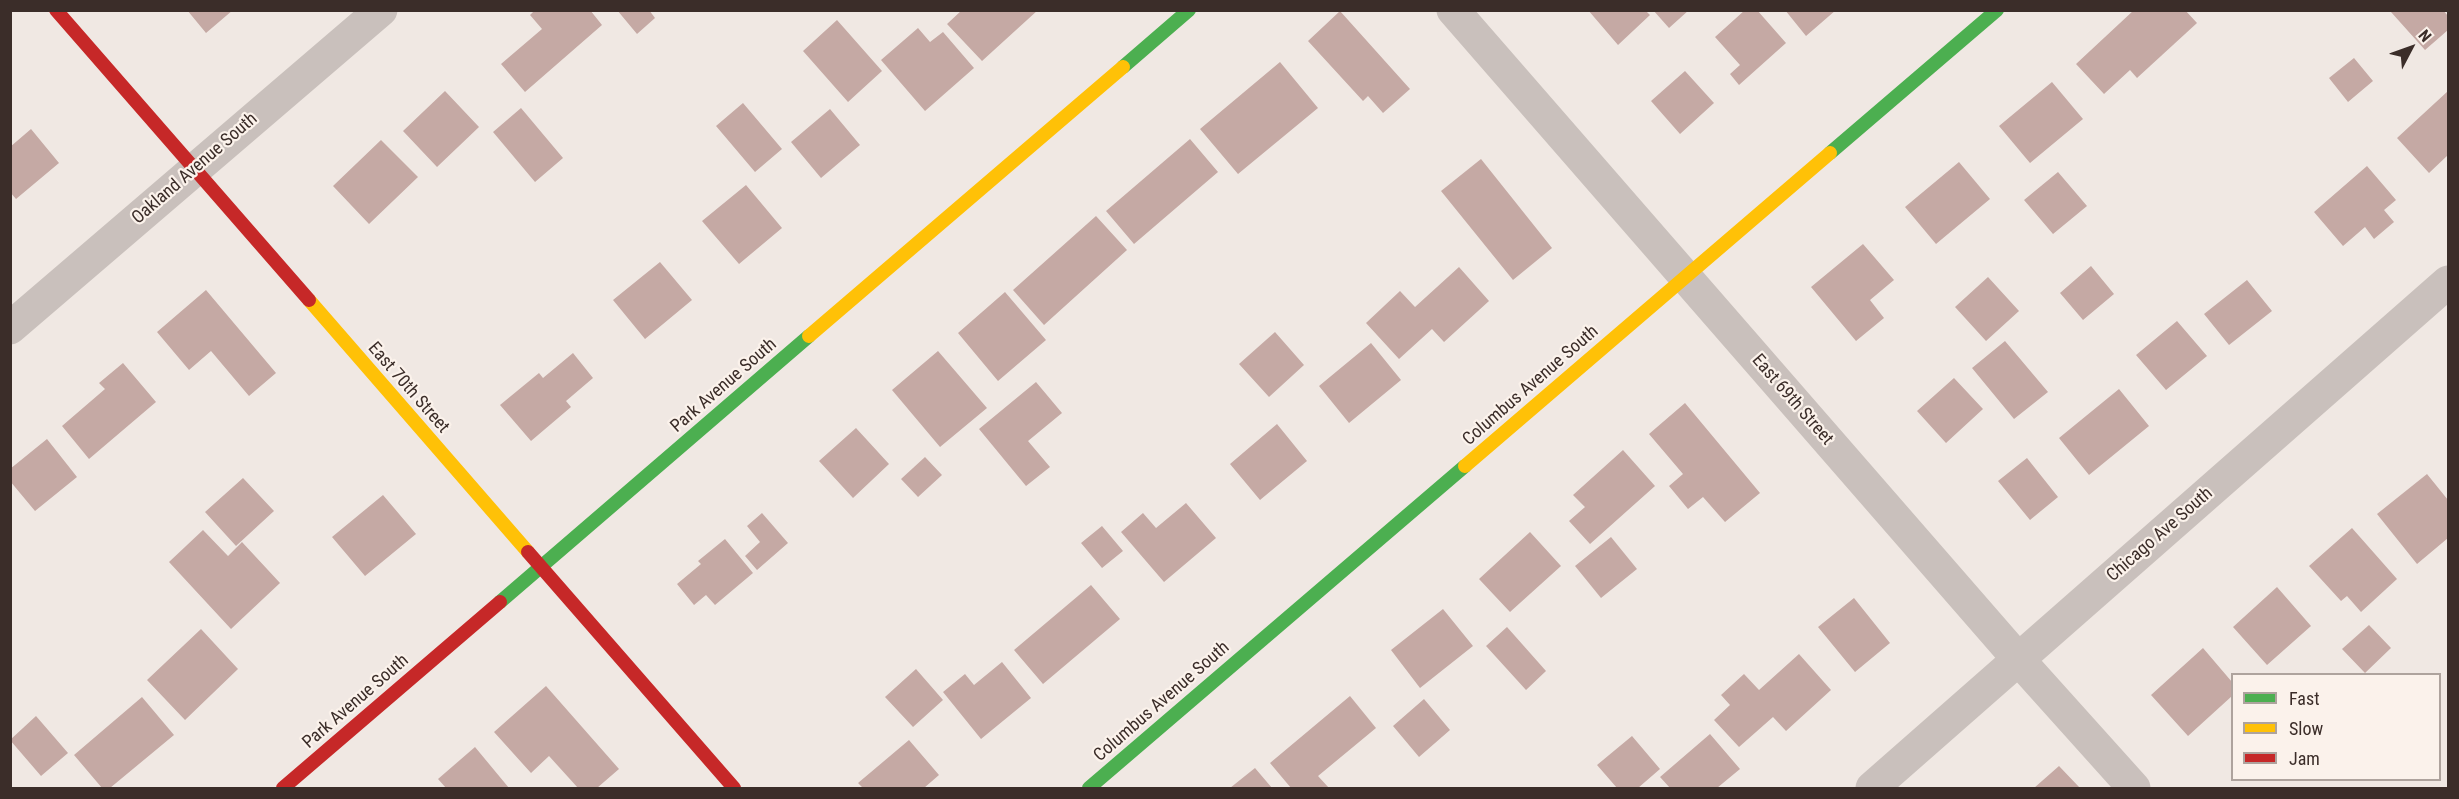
<!DOCTYPE html>
<html>
<head>
<meta charset="utf-8">
<style>
	body { margin:0 }
	#map { position:relative; width:2459px; height:799px; overflow:hidden; background:#f0e8e3; font-family:"Roboto Condensed",sans-serif }
	canvas { display:block }
	.frame { position:absolute; inset:0; border:12px solid #3b2d29; pointer-events:none }
	.legend { position:absolute; left:2231px; top:673px; width:210px; height:108px; box-sizing:border-box; background:#fbf2eb; border:2px solid #aea39d; margin:0; padding:8px 10px; list-style:none; font-size:18px; color:#3b2d29 }
	.legend li { display:flex; align-items:center; gap:12px; height:30px }
	.legend b { width:30px; border:2px solid #aea39d }
	.north { position:absolute; left:2381px; top:18px; width:60px; height:60px; -webkit-text-stroke:4px #fbf2eb; paint-order:stroke; rotate:49deg; font-size:16px; font-weight:700; line-height:24px; text-align:center; color:#3b2d29 }
	.north::after { content:''; display:block; margin:auto; width:21px; height:27px; background:#3b2d29; clip-path:polygon(50% 0,100% 100%,50% 72%,0 100%) }
</style>
</head>
<body>
<div id="map">
<canvas width="2459" height="799"></canvas>
<div class="frame"></div>
<ul class="legend">
<li><b style="height:8px;background:#4caf50"></b>Fast</li>
<li><b style="height:8px;background:#ffc107"></b>Slow</li>
<li><b style="height:8px;background:#c62828"></b>Jam</li>
</ul>
<div class="north">N</div>
</div>
<script>
const ctx = document.querySelector('canvas').getContext('2d');
ctx.lineJoin = 'round';
function fillPath(path, color) { ctx.fillStyle = color; ctx.fill(path, 'evenodd'); }
function stroke(path, color, width, dash) { ctx.strokeStyle = color; ctx.lineWidth = width; ctx.lineCap = dash ? 'butt' : 'round'; ctx.setLineDash(dash || []); ctx.stroke(path); }
function write(font, color, halo, rows, align = 'center') {
  ctx.font = font + ' "Roboto Condensed",sans-serif'; ctx.lineWidth = 4.5; ctx.setLineDash([]); ctx.textBaseline = 'middle'; ctx.strokeStyle = halo; ctx.fillStyle = color; for (const [text, x, y, turn = 0] of rows) {
    ctx.save(); ctx.translate(x, y); ctx.rotate((+turn || 0) * Math.PI / 180); ctx.textAlign = isNaN(turn) ? turn : align; if (halo) ctx.strokeText(text, 0, 0); ctx.fillText(text, 0, 0); ctx.restore();
  }
}
const building = new Path2D(`
	M187 10H233L206 33Z
	M535 10H590L602 25 525 92 501 64 542 29 530 15Z
	M617 10H649L655 18 637 34Z
	M962 10H1038L982 61 947 24Z
	M1588 10H1645L1650 15 1618 45Z
	M1653 10H1689L1669 28Z
	M1745 10H1757L1786 43 1739 85 1730 74 1740 65 1715 37Z
	M1785 10H1836L1806 36Z
	M2134 10H2185L2197 23 2137 78 2130 70 2104 94 2076 64Z
	M2393 10H2443L2448 16V30L2425 50 2391 12Z
	M1340 11 1410 89 1383 113 1368 96 1363 101 1308 41Z
	M837 20 882 71 848 102 803 51Z
	M918 28 930 42 943 32 974 68 925 111 881 60Z
	M2354 58 2373 81 2348 102 2329 78Z
	M1280 62 1318 108 1238 174 1200 129Z
	M1685 71 1714 103 1680 134 1651 101Z
	M2052 82 2083 119 2030 163 1999 126Z
	M445 91 479 127 437 167 403 131Z
	M2448 91V155L2429 173 2397 138Z
	M743 103 782 149 755 172 716 126Z
	M521 108 563 158 535 182 493 132Z
	M830 109 860 145 821 178 791 142Z
	M31 129 59 163 16 199 10 192V147Z
	M1190 139 1218 172 1134 244 1106 211Z
	M381 140 418 177 369 224 333 186Z
	M1481 159 1552 248 1513 280 1441 191Z
	M1959 162 1990 199 1936 244 1905 207Z
	M2367 166 2396 200 2384 210 2394 222 2374 239 2365 227 2343 246 2314 212Z
	M2058 172 2087 206 2053 234 2024 200Z
	M746 185 782 228 739 264 702 221Z
	M1096 216 1127 250 1044 325 1013 290Z
	M1863 244 1894 280 1870 300 1884 318 1856 341 1811 287Z
	M660 262 692 300 645 339 613 300Z
	M2091 266 2114 294 2083 320 2060 293Z
	M1459 267 1489 301 1444 342 1432 329 1399 359 1366 323 1400 291 1415 307Z
	M1988 277 2019 311 1986 341 1955 307Z
	M2247 280 2272 311 2229 345 2204 314Z
	M206 290 276 373 249 396 211 351 189 370 157 332Z
	M1005 292 1046 340 998 381 958 333Z
	M2177 321 2207 356 2166 390 2136 355Z
	M1275 332 1304 365 1269 397 1239 364Z
	M2005 341 2048 392 2014 419 1972 368Z
	M1371 343 1401 380 1349 423 1319 386Z
	M938 351 987 408 940 447 892 390Z
	M573 353 593 378 566 401 571 407 531 441 500 405 539 373 543 378Z
	M123 363 156 402 89 459 62 426 105 389 99 383Z
	M1954 378 1983 409 1946 443 1917 411Z
	M1036 382 1062 413 1028 441 1050 467 1026 486 979 429Z
	M2119 389 2149 426 2089 475 2059 438Z
	M1685 403 1760 493 1725 522 1703 497 1688 509 1669 486 1683 474 1649 434Z
	M1277 424 1307 461 1260 500 1230 464Z
	M856 428 889 464 853 498 819 461Z
	M47 439 77 477 35 511 10 481V469Z
	M1623 450 1655 486 1590 544 1569 521 1585 507 1573 495Z
	M925 457 942 475 918 497 901 479Z
	M2027 458 2058 497 2030 520 1998 481Z
	M2427 474 2448 500V538L2417 564 2377 514Z
	M243 478 274 511 236 546 205 512Z
	M383 495 416 534 365 576 332 537Z
	M1186 503 1216 538 1164 582 1121 532 1143 513 1156 528Z
	M762 513 788 543 757 570 745 556 760 542 747 526Z
	M1102 526 1123 551 1102 568 1081 543Z
	M2352 528 2397 579 2361 612 2347 596 2341 601 2309 566Z
	M203 530 228 556 242 542 280 583 231 629 169 562Z
	M1530 532 1561 566 1510 612 1479 579Z
	M1611 537 1637 569 1601 598 1575 566Z
	M725 539 753 573 715 605 706 595 694 605 677 584 701 564 698 561Z
	M1091 585 1120 619 1043 684 1014 650Z
	M2277 587 2311 626 2267 665 2233 627Z
	M1854 598 1890 643 1855 672 1818 627Z
	M1443 609 1473 646 1420 688 1391 650Z
	M2369 625 2391 648 2365 673 2342 649Z
	M1507 627 1546 671 1526 690 1486 646Z
	M201 629 238 669 185 720 147 680Z
	M2203 648 2232 682V696L2188 736 2151 695Z
	M1799 654 1831 690 1786 731 1773 717 1739 747 1714 720 1730 705 1721 695 1744 674 1759 690Z
	M1002 662 1031 698 981 739 943 692 965 674 974 685Z
	M916 669 943 700 913 727 885 697Z
	M546 686 619 769 597 788H578L549 756 531 773 494 732Z
	M1350 696 1376 728 1318 776 1329 788H1291L1270 763Z
	M142 697 174 735 110 788H102L74 755Z
	M1424 699 1450 730 1419 757 1393 726Z
	M36 716 68 753 41 776 10 740Z
	M1710 734 1740 769 1717 788H1670L1660 777Z
	M1632 736 1660 769 1638 788H1617L1597 765Z
	M909 740 939 775 924 788H863L858 783Z
	M475 747 509 788H446L438 779Z
	M2059 766 2080 788H2034Z
	M1255 768 1272 788H1230Z`);
const street = new Path2D(`
	M1453 10 2019 660 2134 788
	M10 328 381 10
	M1872 788 2448 282`);
const fast = new Path2D(`
	M1123 67 1189 10
	M1830 153 1997 10
	M500 602 809 336
	M1089 788 1465 466`);
const slow = new Path2D(`
	M309 300 528 552
	M809 336 1123 67
	M1465 466 1830 153`);
const jam = new Path2D(`
	M56 10 309 300
	M528 552 734 788
	M283 788 500 602`);
const streetNames = [
	["Oakland Avenue South",195,169,-41],
	["Park Avenue South",724,386,-41],
	["Columbus Avenue South",1531,386,-41],
	["East 70th Street",408,388,49],
	["East 69th Street",1792,400,49],
	["Chicago Ave South",2160,535,-41],
	["Park Avenue South",356,702,-41],
	["Columbus Avenue South",1162,702,-41]
];
fillPath(building, '#c5a9a4');
stroke(street, '#c9c0bc', 33);
stroke(fast, '#4caf50', 14);
stroke(slow, '#ffc107', 14);
stroke(jam, '#c62828', 14);
write('18px', '#3b2d29', '#fbf2eb', streetNames);
</script>
</body>
</html>
